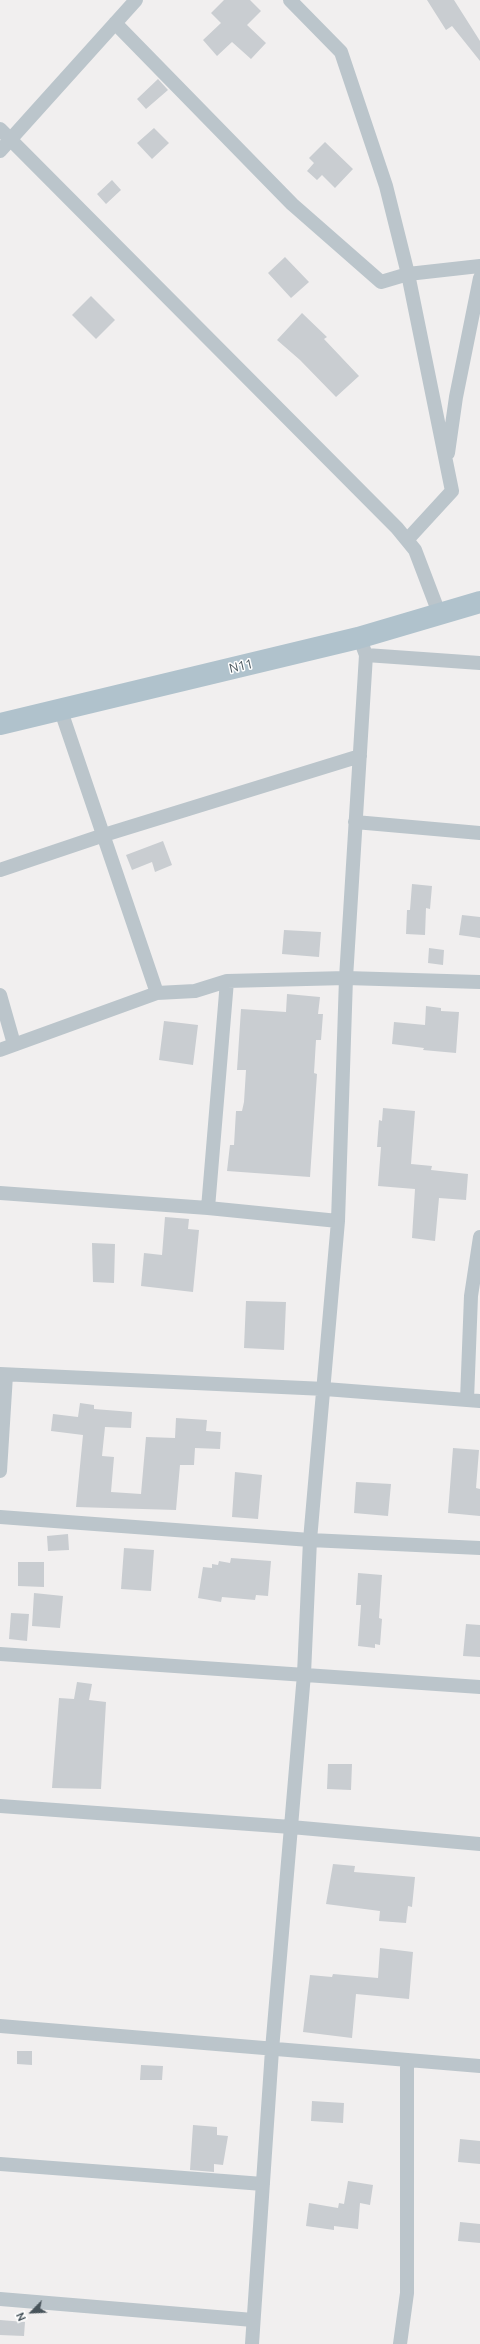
<!DOCTYPE html>
<html>
<head>
<meta charset="utf-8">
<style>
	body { margin:0 }
	#map { position:relative; width:480px; height:2344px; overflow:hidden; background:#f1efef; font-family:Ubuntu,sans-serif }
	canvas { display:block }
	.north { position:absolute; left:12px; top:2292px; width:40px; height:40px; -webkit-text-stroke:3px #fff; paint-order:stroke; rotate:246deg; font-size:11px; font-weight:700; line-height:16px; text-align:center; color:#48545b }
	.north::after { content:''; display:block; margin:auto; width:14px; height:18px; background:#48545b; clip-path:polygon(50% 0,100% 100%,50% 72%,0 100%) }
</style>
</head>
<body>
<div id="map">
<canvas width="480" height="2344"></canvas>
<div class="north">N</div>
</div>
<script>
const ctx = document.querySelector('canvas').getContext('2d');
ctx.lineJoin = 'round';
function fillPath(path, color) { ctx.fillStyle = color; ctx.fill(path, 'evenodd'); }
function stroke(path, color, width, dash) { ctx.strokeStyle = color; ctx.lineWidth = width; ctx.lineCap = dash ? 'butt' : 'round'; ctx.setLineDash(dash || []); ctx.stroke(path); }
function write(font, color, halo, rows, align = 'center') {
  ctx.font = font + ' Ubuntu,sans-serif'; ctx.lineWidth = 3; ctx.setLineDash([]); ctx.textBaseline = 'middle'; ctx.strokeStyle = halo; ctx.fillStyle = color; for (const [text, x, y, turn = 0] of rows) {
    ctx.save(); ctx.translate(x, y); ctx.rotate((+turn || 0) * Math.PI / 180); ctx.textAlign = isNaN(turn) ? turn : align; if (halo) ctx.strokeText(text, 0, 0); ctx.fillText(text, 0, 0); ctx.restore();
  }
}
const building = new Path2D(`
	M224 0H250L261 11 247 25 266 43 251 59 232 42 217 56 203 40 221 23 211 13Z
	M427 0H454L480 41V61L452 26 446 30Z
	M158 79 168 90 146 109 137 99Z
	M154 128 169 143 152 159 137 143Z
	M325 142 353 169 335 188 322 175 317 180 307 171 314 163 309 158Z
	M112 180 121 190 106 204 97 194Z
	M285 257 309 282 291 298 268 273Z
	M91 296 115 320 96 339 72 315Z
	M302 313 327 337 324 339 359 376 336 397 300 360 277 340Z
	M163 841 172 865 155 872 152 862 132 870 126 855Z
	M412 884 432 886 430 909 426 908 425 935 406 934 407 910H410Z
	M462 915 480 917V938L459 935Z
	M284 930 321 932 319 957 282 954Z
	M429 948 444 950 443 965 428 963Z
	M287 994 320 997 318 1014H323L321 1040H316L314 1073 317 1074 310 1177 227 1171 230 1145H234L236 1111H242L244 1102 246 1070H237L241 1009 286 1012Z
	M426 1006 441 1008V1011L459 1012 456 1053 423 1050 424 1048 392 1044 394 1022 425 1025Z
	M164 1021 198 1025 193 1065 159 1060Z
	M383 1108 415 1111 411 1164 432 1166 431 1170 468 1174 466 1200 439 1198 435 1241 412 1238 415 1189 378 1186 381 1147H377L379 1120 382 1121Z
	M165 1217 189 1219 188 1229 199 1230 193 1292 141 1286 144 1253 162 1255Z
	M92 1243 115 1244 114 1283 93 1282Z
	M246 1301 286 1302 284 1350 244 1348Z
	M80 1403 94 1405V1409L132 1412 131 1428 105 1427 102 1456 114 1457 111 1492 141 1494 146 1437 175 1438 176 1418 207 1420 206 1431 221 1432 220 1449 195 1448 194 1465H180L176 1510 76 1507 83 1435 51 1431 53 1414 78 1417Z
	M453 1448 479 1450 476 1488 480 1489V1516L448 1513Z
	M235 1472 262 1475 258 1519 232 1517Z
	M356 1482 391 1484 388 1516 354 1513Z
	M68 1534 69 1550 48 1551 47 1536Z
	M124 1548 154 1550 151 1591 121 1589Z
	M231 1558 271 1561 268 1596 256 1595 255 1600 222 1597 221 1602 198 1598 203 1567 212 1568V1564L218 1565 219 1561 230 1563Z
	M18 1562H44V1587L18 1586Z
	M358 1573 382 1575 379 1618 382 1619 380 1645 375 1644V1648L358 1646 361 1605H356Z
	M34 1593 63 1596 60 1628 32 1626Z
	M11 1613 29 1614 27 1641 9 1639Z
	M466 1624 480 1625V1657L463 1656Z
	M77 1682 92 1684 89 1700 106 1702 101 1789 52 1788 59 1698 74 1699Z
	M328 1764H352L351 1790 327 1789Z
	M333 1864 355 1866 354 1872 415 1877 412 1907 408 1906 406 1923 379 1921 380 1911 326 1904Z
	M380 1948 413 1952 409 1999 356 1994 352 2038 303 2032 310 1975 332 1977 333 1974 378 1978Z
	M17 2051H32V2065L17 2064Z
	M141 2065 163 2066 162 2080H140Z
	M312 2101 344 2103 343 2123 311 2121Z
	M193 2125 217 2127V2135L228 2136 223 2165 214 2164V2172L190 2170Z
	M460 2139 480 2141V2164L458 2162Z
	M348 2181 373 2185 370 2205 360 2203 358 2229 334 2226V2230L306 2226 309 2203 338 2208 339 2203 344 2204Z
	M460 2222 480 2224V2243L458 2241Z
	M0 2320 25 2322 24 2336 0 2335Z`);
const street = new Path2D(`
	M290 0 341 52 386 186 408 274 452 491 407 540
	M115 23 292 204 381 282 408 274 480 266
	M0 129 397 528 415 550 439 613
	M0 151 136 0
	M448 453 456 397 480 278
	M363 647 366 655 480 663
	M60 708 157 993
	M355 822 480 833
	M0 870 104 835 360 756
	M0 995 14 1044
	M0 1050 157 993 195 991 227 981 346 978 480 982
	M0 1193 208 1208 338 1221
	M208 1208 227 981
	M0 1374 325 1389 480 1401
	M467 1400 471 1296 480 1237
	M0 1471 6 1375
	M0 1517 310 1540 480 1548
	M0 1654 480 1687
	M0 1806 291 1827 480 1844
	M0 2026 480 2066
	M0 2164 263 2184
	M0 2299 253 2320
	M252 2344 272 2050 304 1674 310 1540 338 1221 346 978 366 655
	M400 2344 407 2293V2060`);
const primary = new Path2D(`
	M0 724 358 638 480 602`);
const streetNames = [
	["N11",241,666,-13]
];
fillPath(building, '#c9cdd1');
stroke(street, '#bbc5cb', 14);
stroke(primary, '#b0c2cc', 22);
write('13px', '#48545b', '#fff', streetNames);
</script>
</body>
</html>
